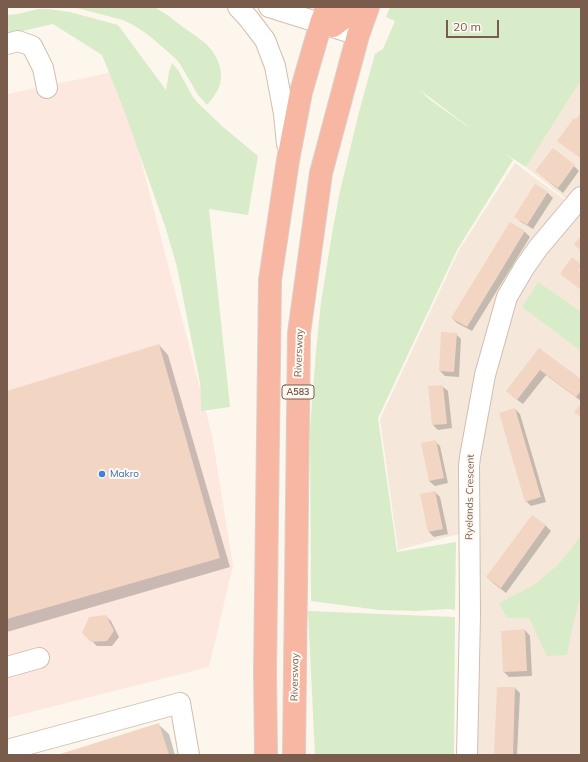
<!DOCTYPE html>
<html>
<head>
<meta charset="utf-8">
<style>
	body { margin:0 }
	#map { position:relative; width:588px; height:762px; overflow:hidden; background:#fdf6ec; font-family:Mulish,sans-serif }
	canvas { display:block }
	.frame { position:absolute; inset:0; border:8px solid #7a5c4d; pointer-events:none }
	.scale { position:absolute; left:446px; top:20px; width:53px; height:18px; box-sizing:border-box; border:2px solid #7a5c4d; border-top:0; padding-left:5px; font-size:12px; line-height:14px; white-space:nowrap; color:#7a5c4d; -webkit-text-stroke:3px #fffaf3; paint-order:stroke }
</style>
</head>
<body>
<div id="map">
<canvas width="588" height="762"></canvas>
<div class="frame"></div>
<div class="scale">20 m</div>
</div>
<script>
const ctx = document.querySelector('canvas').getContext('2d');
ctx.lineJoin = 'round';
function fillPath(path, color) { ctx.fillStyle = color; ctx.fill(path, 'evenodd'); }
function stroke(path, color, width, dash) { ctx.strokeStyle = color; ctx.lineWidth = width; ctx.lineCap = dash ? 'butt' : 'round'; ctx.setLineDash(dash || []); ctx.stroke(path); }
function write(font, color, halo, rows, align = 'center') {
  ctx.font = font + ' Mulish,sans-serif'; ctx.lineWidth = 4; ctx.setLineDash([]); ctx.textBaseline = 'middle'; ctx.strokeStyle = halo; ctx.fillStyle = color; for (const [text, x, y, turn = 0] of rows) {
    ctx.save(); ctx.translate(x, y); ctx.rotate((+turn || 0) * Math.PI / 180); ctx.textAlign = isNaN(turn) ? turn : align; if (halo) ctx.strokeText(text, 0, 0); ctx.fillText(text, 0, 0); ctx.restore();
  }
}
const residential = new Path2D(`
	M581 79V193L571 203 526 167Z
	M515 163 580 211 581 210V755H462L470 531 398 550 380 419 459 250Z`);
const commercial = new Path2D(`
	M118 71 212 435 233 566 209 667 7 718V94Z`);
const green = new Path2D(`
	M73 7H154C166 13 176 22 187 30 193 34 199 38 205 43 216 53 224 69 220 84 218 92 212 99 207 105L198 95 180 64 176 59 151 37 135 26 123 20Z
	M390 7H581V80L526 167 504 153 513 160 457 250 378 418 397 552 456 542 455 610 448 609 417 611 379 610 311 601 310 428 316 352 321 302 333 228 340 191 359 112 375 54 383 49 395 21 386 17ZM420 90 478 134 429 99Z
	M38 9H48L70 12 118 25 166 90 169 72 172 63 178 70 193 97 198 103 223 127 258 156 248 215 209 209 230 407 201 411V398L200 383 177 267 165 226 124 110 102 55 53 24 18 32 7 35V15L18 14Z
	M538 282 581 312V351L522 307Z
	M581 536V594L572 629 567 655 547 656 529 618H507L499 603 534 585 558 565Z
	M308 611 455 617 454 755H315Z`);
const shadow = new Path2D(`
	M574 166 579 171 563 193 542 176 537 171Z
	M536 185 548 193 553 198 533 229 521 222 516 217Z
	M510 223 525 232 530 237 472 331 457 323 452 318Z
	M456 334 461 339 459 377 445 376 440 371Z
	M159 345 168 355 230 567 7 632V392Z
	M539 349 581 381V401L546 375 523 404 512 396Z
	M442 386 448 391 452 428 438 430 433 425Z
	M515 409 520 414 546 502 531 506 526 501Z
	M435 441 440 446 448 483 435 486 429 481Z
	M435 492 440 497 448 534 434 537 429 532Z
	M532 516 546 526 551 531 506 593 492 582 487 577Z
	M106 616 111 621 119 637 112 646H97L83 633Z
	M525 630 530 636 532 676 509 677 504 672 502 632Z
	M515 688 520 693 517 755H495Z
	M159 725 169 734 175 755H59Z`);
const building = new Path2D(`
	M581 113V156L580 158 557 141 574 118 576 119Z
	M553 148 575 165 558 188 535 171Z
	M535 184 548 192 527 225 514 217Z
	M510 222 525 231 467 327 451 318Z
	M581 236V251L574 244Z
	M572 257 581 264V267L578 270 581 272V290L560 274Z
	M441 332 457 333 454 372 439 371Z
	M159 344 220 558 7 619V391Z
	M539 348 581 379V391L576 397 540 370 517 400 506 391Z
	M443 385 447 424 432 425 428 386Z
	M581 404V417L574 412Z
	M515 408 541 497 525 502 499 413Z
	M436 440 444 478 429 481 421 443Z
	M435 491 443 529 428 532 420 494Z
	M532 515 546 525 501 588 486 577Z
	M106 615 114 631 107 641 91 642 82 633 89 617Z
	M525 629 527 671 503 672 501 631Z
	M497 687H515L513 755H494Z
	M159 723 169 755H57Z`);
const minor = new Path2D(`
	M238 7 249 19 265 40 275 66 284 114 287 144
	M269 7 358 35
	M7 44 18 41 32 46 43 68 47 88
	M7 667 39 658
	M7 750 180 703 189 755
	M467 755 470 615 469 466 470 457 485 375 507 297 524 268 538 248 581 197`);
const highway = new Path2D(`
	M333 26 346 16 349 7
	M266 755 265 672 270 280 288 160 301 92 321 23 327 7
	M294 755 299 333 321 173 358 35 368 7`);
const markers = [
	[102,474,4,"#3f7fe0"]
];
const shields = [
	[298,392,32]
];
const shieldNames = [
	["A583",298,392]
];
const streetNames = [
	["Riversway",299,353,-88],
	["Ryelands Crescent",470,497,-89],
	["Riversway",295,677,-89]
];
const shopNames = [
	["Makro",110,474]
];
fillPath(residential, '#f5e8da');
fillPath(commercial, '#fde8e0');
fillPath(green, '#d8ecc9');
fillPath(shadow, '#0003');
fillPath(building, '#f3d5c3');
stroke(minor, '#d1beb0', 22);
stroke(highway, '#dad1cd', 24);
stroke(minor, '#fff', 20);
stroke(highway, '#f7b7a3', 22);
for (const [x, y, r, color] of markers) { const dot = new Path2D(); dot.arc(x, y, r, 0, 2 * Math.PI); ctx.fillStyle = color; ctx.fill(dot); stroke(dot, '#fffaf3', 1.5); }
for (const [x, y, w] of shields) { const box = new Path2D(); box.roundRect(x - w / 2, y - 7, w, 14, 3); ctx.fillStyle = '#fffaf3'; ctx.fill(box); stroke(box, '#7a5c4d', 1); }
write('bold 9px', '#7a5c4d', null, shieldNames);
write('10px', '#7a5c4d', '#fffaf3', streetNames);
write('10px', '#366cbe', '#fffaf3', shopNames, 'left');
</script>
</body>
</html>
